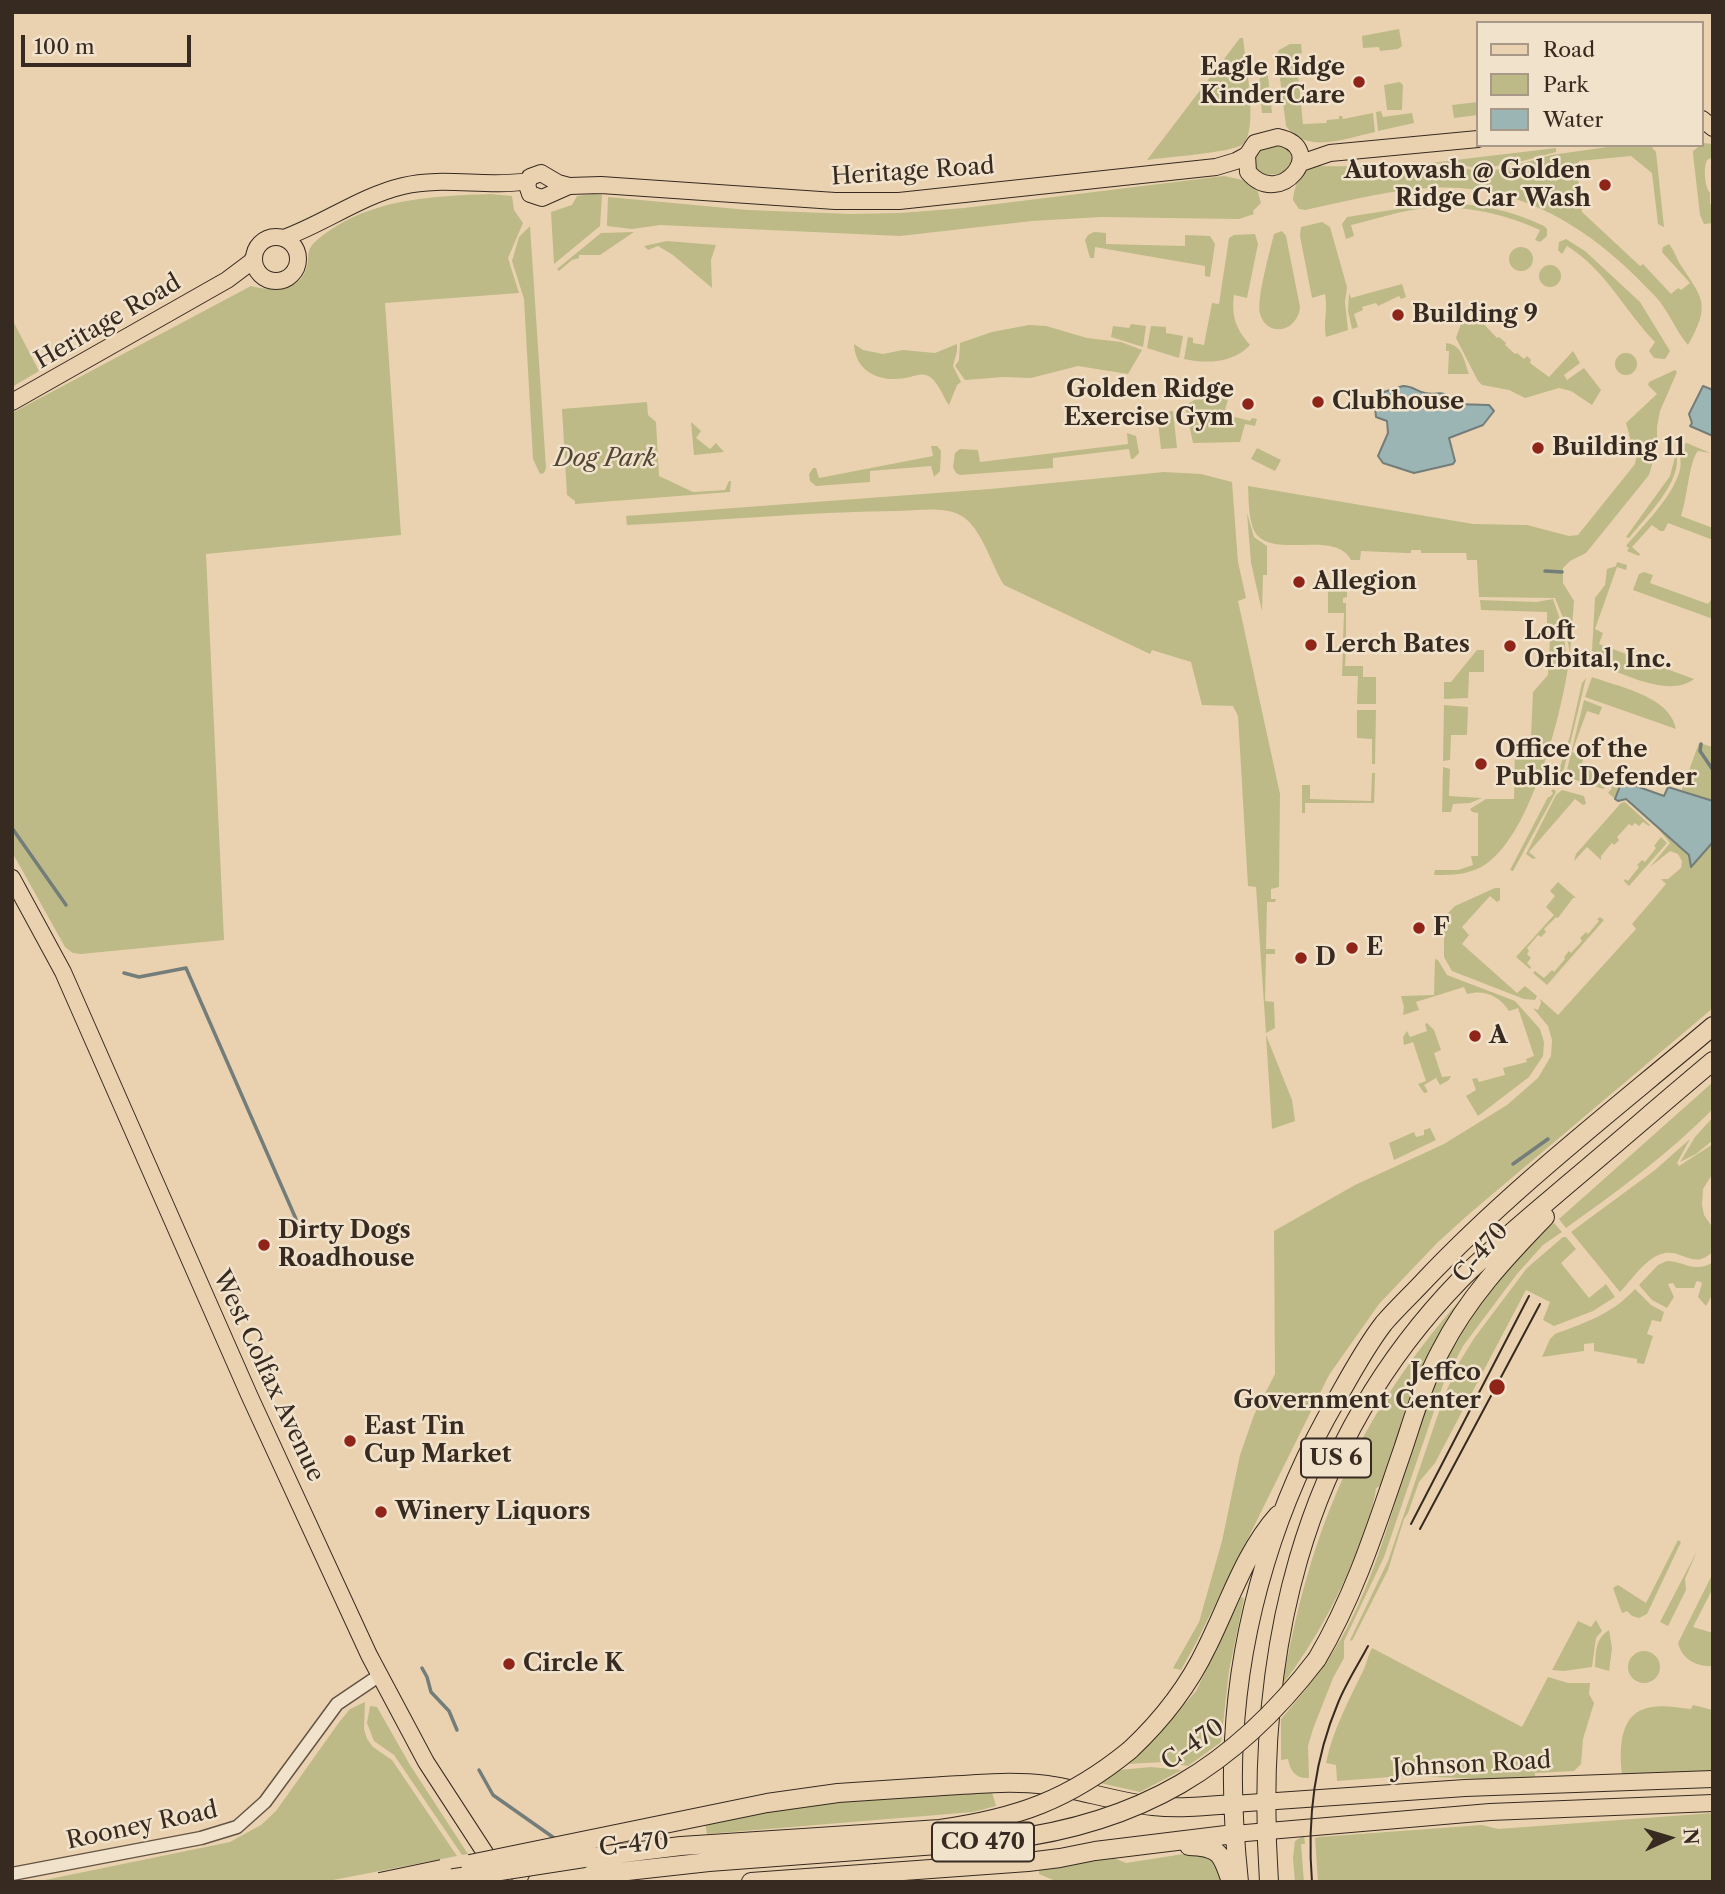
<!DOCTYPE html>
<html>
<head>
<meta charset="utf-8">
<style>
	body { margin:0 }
	#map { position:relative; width:1725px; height:1894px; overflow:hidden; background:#ead2b0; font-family:"Libre Caslon Text",serif }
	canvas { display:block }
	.frame { position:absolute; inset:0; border:14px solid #372a20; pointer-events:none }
	.legend { position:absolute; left:1476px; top:21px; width:228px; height:126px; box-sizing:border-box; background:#f1e2cc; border:2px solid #a79887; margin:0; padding:9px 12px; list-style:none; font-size:21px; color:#372a20 }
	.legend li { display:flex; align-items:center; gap:14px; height:35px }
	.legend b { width:35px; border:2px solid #a79887 }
	.north { position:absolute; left:1634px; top:1803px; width:70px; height:70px; -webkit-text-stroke:5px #f1e2cc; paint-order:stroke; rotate:86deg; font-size:19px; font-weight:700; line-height:28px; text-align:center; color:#372a20 }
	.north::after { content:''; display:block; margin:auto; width:24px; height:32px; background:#372a20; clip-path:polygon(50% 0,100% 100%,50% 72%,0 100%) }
	.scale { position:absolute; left:21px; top:35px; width:170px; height:32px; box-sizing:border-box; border:4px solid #372a20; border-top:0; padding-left:9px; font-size:21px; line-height:24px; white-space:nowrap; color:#372a20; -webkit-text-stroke:5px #f1e2cc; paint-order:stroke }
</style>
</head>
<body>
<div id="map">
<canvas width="1725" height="1894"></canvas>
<div class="frame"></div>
<ul class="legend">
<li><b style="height:9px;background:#ead2b0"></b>Road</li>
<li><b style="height:19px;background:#bdba87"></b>Park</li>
<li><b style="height:19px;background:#9bb5b5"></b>Water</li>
</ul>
<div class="north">N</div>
<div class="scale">100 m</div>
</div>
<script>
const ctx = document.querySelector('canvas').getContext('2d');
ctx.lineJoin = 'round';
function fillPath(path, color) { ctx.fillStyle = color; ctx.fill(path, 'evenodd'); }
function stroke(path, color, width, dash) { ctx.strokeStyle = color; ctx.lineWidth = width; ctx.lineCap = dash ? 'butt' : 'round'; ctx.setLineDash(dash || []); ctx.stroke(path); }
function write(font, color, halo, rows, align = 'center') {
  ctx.font = font + ' "Libre Caslon Text",serif'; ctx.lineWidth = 5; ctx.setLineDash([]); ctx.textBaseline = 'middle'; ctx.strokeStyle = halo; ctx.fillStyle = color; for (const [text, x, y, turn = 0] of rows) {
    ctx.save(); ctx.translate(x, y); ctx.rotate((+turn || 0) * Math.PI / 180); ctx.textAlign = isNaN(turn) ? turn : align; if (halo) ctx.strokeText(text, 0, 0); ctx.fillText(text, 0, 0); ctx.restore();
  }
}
const green = new Path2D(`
	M1399 29 1402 46 1398 49 1380 51 1379 47 1363 48 1362 36Z
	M1240 38H1243C1245 59 1259 130 1243 144 1232 153 1165 157 1147 160Z
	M1290 44H1301L1302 53 1296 54 1303 124 1326 123 1327 120 1339 119V116H1342L1343 119 1373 113 1375 132C1347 138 1306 155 1286 126L1277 55 1279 50Z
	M1261 73H1264L1268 76 1272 113H1262L1259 82Z
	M1400 82 1403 85 1402 110H1387L1384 85Z
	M1478 102V115L1454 118 1452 105Z
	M1381 111 1383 117 1412 113 1414 123 1378 131 1376 112Z
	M1703 143 1713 144V157L1707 160C1703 169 1705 187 1710 193V204L1713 205V223L1704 224 1700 215 1693 154V151Z
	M1272 145 1287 148 1293 160 1285 173 1266 175 1255 168 1254 157 1264 147Z
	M1622 145H1650L1656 152 1664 227 1658 224 1652 173 1631 156 1579 161 1578 177 1582 212 1640 266 1643 264 1671 294 1678 288 1681 290 1690 283 1662 252 1663 247 1669 244C1674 250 1676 257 1680 264 1703 299 1711 304 1688 345 1675 330 1669 311 1655 296 1590 226 1515 178 1415 189 1379 193 1341 202 1305 210L1299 209 1293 200C1294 186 1300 172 1313 166L1433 167 1450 165 1477 171 1503 169 1551 155Z
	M1556 148V152L1515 163 1478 169 1456 163 1422 164Z
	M1224 176 1243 180 1257 189 1261 203 1253 211 1254 214 1239 219 1101 217 1032 221 900 236 660 225 632 229 607 226V223L608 197 748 210 851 214 900 213 964 208Z
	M490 194 512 196 514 210 523 223 508 258 519 293 385 303 401 535 206 554 224 940 81 954 73 953 65 947 12 852V413L251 286C271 291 298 293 306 269 309 262 307 255 310 248 315 240 327 232 335 227 382 198 435 196 490 194Z
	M594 194 602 195 600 226 554 264 551 212 572 205 577 196Z
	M1436 203C1474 203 1509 209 1544 226L1547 229V236L1540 242 1535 240 1540 230C1502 213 1461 204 1419 209 1396 212 1373 220 1351 225L1354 236 1346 239 1342 224 1347 217Z
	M1322 222 1330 227 1347 287 1345 302 1348 330 1326 337C1323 323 1328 309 1325 294L1312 298 1300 236 1301 227Z
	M530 226 546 468 544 473 540 474 533 459 524 299 512 261 519 237Z
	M1282 231 1286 236 1300 307C1298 331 1268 339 1260 314 1256 300 1270 251 1274 234Z
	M634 232 600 255H579V258L572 260 559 271 557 269 601 233Z
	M1094 232 1106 233V244L1185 246V235L1210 236 1215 244 1210 277 1205 276V266L1095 247 1094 258H1090L1085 240 1088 235Z
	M1255 234 1258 244 1247 298 1234 295C1231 316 1236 329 1250 345 1234 363 1207 364 1184 359L1188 337 1193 338V343L1204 345 1212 303 1219 304 1229 238 1234 235Z
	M1566 239 1585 251 1640 302 1670 351 1665 359 1654 358 1649 351 1655 342C1624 310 1606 270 1567 246L1562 254 1558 250 1559 242Z
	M667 241 716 245 711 260 712 288 673 255 658 246 648 250 644 246Z
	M1509 259a12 12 0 1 1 24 0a12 12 0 1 1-24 0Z
	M1539 276a11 11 0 1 1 22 0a11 11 0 1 1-22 0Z
	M1402 284 1406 297 1401 299 1399 296 1378 306 1376 303 1362 307 1363 310 1354 314 1358 327 1352 329 1348 311 1349 293 1351 298Z
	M1479 301 1485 305 1473 318 1477 322 1480 320 1497 338 1499 337 1506 343 1505 345 1515 354 1517 353 1524 359 1527 356 1531 360 1530 363 1549 377 1573 351 1580 363 1564 375 1567 380 1584 368 1601 390 1592 405 1571 391 1559 388 1525 398 1509 390 1482 385 1478 381 1456 338 1463 318Z
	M12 319 39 371 12 387Z
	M1131 324 1146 326 1143 347 1111 337 1113 326 1129 328Z
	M1029 325 1046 326 1087 338 1121 342 1142 350 1128 374 1078 366 1031 378 1003 377 965 380 955 366 959 360 960 343 992 332Z
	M1151 326 1166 327V333L1183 336 1179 358 1147 348Z
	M1446 343C1463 345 1464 361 1469 374H1448L1449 351H1446Z
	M854 344 863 350 883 354 903 350 935 353 957 344V351L953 366 961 382 957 385 949 405C942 396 938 379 926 375 919 373 912 377 905 378 879 383 855 371 854 344Z
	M1615 364a11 11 0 1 1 22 0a11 11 0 1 1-22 0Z
	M1675 370 1677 372 1660 411 1657 427V448L1649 475 1586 553 1570 561 1563 568V583L1574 601 1570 654 1564 620 1555 598 1479 597 1477 560H1467L1466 553H1421V550H1411V553H1406L1361 551 1360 560H1351C1335 530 1277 558 1257 535 1248 524 1249 501 1248 486L1473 524 1527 525 1569 536 1578 535 1635 464 1636 459 1626 423 1657 394 1648 385 1649 382Z
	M1222 382 1232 385 1224 414 1250 421 1252 418 1257 419 1255 426 1245 424 1240 442 1193 443 1185 406Z
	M647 402 648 415 656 422 659 476 693 492 725 490 729 481H731L730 492 575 504V501L567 495 562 409Z
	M1173 411 1177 448 1161 449 1157 413Z
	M691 422 701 431 696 438 710 449 716 443 724 452 694 455Z
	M1127 433 1136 436 1139 453 1133 459H1131L1129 449 1053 458V468L960 475 956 473 953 467 955 453 960 449 978 450 980 462 1128 444Z
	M1687 443 1710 453 1698 451C1689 461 1687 500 1681 516L1713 528V540L1668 523 1664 531H1660L1652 525 1632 547 1640 554 1639 556 1627 551 1629 548 1626 546C1644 524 1670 500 1679 473 1683 463 1678 455 1681 445Z
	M931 446H937L941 451 940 471 934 477 931 466 870 471V482L816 486 810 481 809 474 813 468H816L819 478 933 456Z
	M1257 448 1281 460 1275 471 1251 459Z
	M1676 453C1684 480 1645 518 1629 538L1626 537 1670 476Z
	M1164 472 1201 474 1232 482 1238 562 1246 598 1238 601 1280 794 1279 887 1271 889V899H1276L1275 902H1267L1266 949H1275V954H1266L1265 1001 1274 1002 1275 1028 1266 1033 1256 887 1248 886 1238 716 1233 706 1202 705 1191 662 1152 650 1150 654 1004 585C991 565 981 524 958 514 939 506 915 511 895 511 805 512 716 521 627 525L626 516 990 489Z
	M1247 513 1254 537 1267 546V575H1263L1262 611 1251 563Z
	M1617 562 1627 565 1626 570 1617 567 1595 629 1603 633 1599 644 1694 679C1670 698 1624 674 1599 665L1600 654 1592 651 1595 598 1605 585 1607 569 1616 566Z
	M1644 572 1653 575 1650 583 1708 604 1713 597V619L1633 590 1639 574Z
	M1332 585H1347V597L1343 598V603H1346V640H1343L1344 613H1328V587Z
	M1553 599 1564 631 1566 659 1569 661C1562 713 1531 834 1486 864 1470 875 1453 875 1434 875L1435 870H1458L1473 865 1471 856H1478V813L1472 812 1470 809 1486 799H1514L1515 746 1531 736 1533 692 1548 675 1550 637 1547 636V612L1481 610 1480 600 1536 602Z
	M1343 650H1346L1345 666H1363V677H1376V704H1357L1358 676H1342Z
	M1477 650H1484V672H1469L1468 698 1444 699V682H1451Z
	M1592 677C1619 687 1670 696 1676 729L1585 697Z
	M1586 678 1563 773 1560 775 1559 770 1570 736 1582 683Z
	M1584 700 1602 707 1599 715 1587 711 1572 752 1584 757 1581 766 1622 781 1615 799 1608 793 1612 788 1608 784 1603 789 1567 777 1566 774Z
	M1444 705 1468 707 1467 735H1451L1450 760 1443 761Z
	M1357 710H1376L1375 764H1372V739L1357 738Z
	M1699 743 1713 747V801L1681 792Z
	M1443 767 1450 769 1449 796 1482 798 1470 803 1453 804 1451 812H1442Z
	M1372 773H1375L1374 803H1305V813H1302V785H1310V799L1371 801Z
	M1554 789 1556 792 1513 871 1510 870 1548 797H1550L1553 793 1551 791Z
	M1562 790 1584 796 1586 804 1583 805 1575 799 1529 852 1536 858 1533 859 1526 854 1556 795Z
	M1625 802 1650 825 1649 826 1643 822 1639 826 1635 823 1632 826 1629 824 1617 837 1619 840 1614 845 1612 843 1601 856V860L1587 847 1574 861 1576 854 1621 803Z
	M1655 825 1690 855 1691 866 1713 842V1008L1469 1214 1437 1243 1379 1304 1329 1375 1196 1643 1181 1670 1173 1668 1199 1622 1222 1541 1240 1455 1254 1415 1275 1374 1274 1231 1355 1185 1444 1144 1507 1105 1538 1078 1551 1056 1552 1040 1548 1026 1533 1008 1538 1010 1541 1003 1540 999 1558 1015 1636 929 1632 924 1666 884 1661 879H1668L1681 868 1682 861 1678 854 1670 851 1650 867 1670 843Z
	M1661 837 1667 843 1629 886 1624 881 1625 879 1628 881 1639 867 1637 865 1642 860 1645 862 1656 848 1654 846Z
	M1558 882 1576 898H1573L1558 918 1556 917 1544 929 1546 932 1541 937 1538 935 1527 948 1529 951 1527 954 1531 958 1527 963 1531 967 1530 969 1516 957 1554 915 1546 907 1555 896 1550 891Z
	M1495 888H1500V900L1497 902 1490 896 1462 927 1469 935 1462 944 1517 993 1525 986 1537 996 1535 1000 1524 999 1452 971 1444 957V917L1455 906Z
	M1600 917 1604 920 1547 985 1533 973 1535 971 1544 978 1552 970 1554 972 1565 959 1564 957 1569 951 1571 953 1582 941 1580 938 1586 932 1588 934 1599 921 1597 919Z
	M1435 959 1438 960 1447 975 1515 1001 1540 1029 1544 1042 1543 1056 1529 1077 1478 1116 1466 1096 1476 1090 1472 1079 1477 1078 1479 1082 1505 1075 1503 1068 1527 1062 1526 1059 1534 1056 1518 1008 1509 1011C1500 996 1484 989 1467 994L1464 987 1416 1002 1419 1010 1403 1015 1404 1007 1401 996 1434 995Z
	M1427 1023 1434 1030 1441 1050 1434 1053 1442 1077 1451 1076 1449 1080 1440 1085 1436 1078 1424 1085 1428 1092 1424 1093 1418 1084 1426 1081 1413 1042 1404 1045 1403 1037 1407 1031 1410 1037 1427 1031 1425 1024Z
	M1266 1035 1292 1100 1295 1121 1272 1129Z
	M1713 1082V1109C1668 1154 1618 1191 1566 1228L1559 1219Z
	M1713 1117V1140L1696 1154 1680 1162 1695 1137Z
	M1430 1128 1436 1140 1394 1160 1389 1143 1414 1132 1416 1137 1424 1135V1130Z
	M1690 1139 1677 1163 1679 1166 1713 1144V1173L1703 1189 1702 1204 1704 1215 1713 1228V1251C1694 1272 1682 1247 1661 1254 1644 1260 1632 1280 1620 1292L1571 1232 1655 1170Z
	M1554 1223 1562 1232 1543 1245 1517 1274 1463 1346 1444 1382 1384 1557 1344 1641V1658L1333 1678 1313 1729 1308 1746 1309 1778C1296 1779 1290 1771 1288 1759L1281 1760V1719C1306 1690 1329 1662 1347 1628 1377 1571 1392 1510 1412 1449 1424 1416 1433 1381 1449 1349 1475 1301 1513 1259 1554 1223Z
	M1563 1237H1566L1576 1249 1561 1263 1589 1298 1606 1284 1615 1297 1593 1311 1554 1326 1543 1320 1550 1302 1526 1290 1435 1463 1419 1482 1408 1513 1404 1519 1388 1570 1352 1641 1350 1640 1388 1561 1445 1394 1460 1361 1475 1337 1527 1268Z
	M1667 1261C1684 1261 1695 1274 1713 1262V1293L1706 1306 1698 1297 1702 1283 1698 1281 1696 1282 1694 1288H1676L1673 1283 1668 1284 1674 1297 1667 1308 1652 1300 1639 1285 1658 1265Z
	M1635 1289 1651 1305 1664 1312 1661 1322 1652 1320 1647 1334 1653 1336 1644 1364 1637 1363V1359L1594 1351V1343L1584 1344V1351L1542 1357 1550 1339 1555 1334C1587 1322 1612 1314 1635 1289Z
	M1459 1301 1461 1303 1383 1485 1376 1488C1374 1506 1367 1522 1361 1540 1342 1592 1316 1640 1283 1684 1309 1532 1357 1418 1459 1301Z
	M1678 1540 1681 1542 1647 1614 1639 1618 1632 1616 1627 1611 1622 1613 1613 1588 1618 1585 1646 1603Z
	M1697 1551 1685 1579 1686 1590 1668 1626 1660 1622Z
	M1713 1573V1588L1693 1627 1713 1633V1666C1696 1667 1682 1659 1678 1643Z
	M1241 1597 1244 1598 1229 1671 1221 1742 1188 1766 1164 1762 1126 1764 1158 1735 1196 1691Z
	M1596 1620 1602 1631 1596 1638 1592 1667 1564 1671 1552 1670 1578 1621 1591 1627Z
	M1609 1630 1612 1648 1609 1671 1595 1667C1596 1652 1595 1639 1609 1630Z
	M1372 1648 1522 1727 1548 1677 1568 1683H1590L1589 1694 1594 1703 1583 1739 1581 1764 1574 1771 1535 1773V1778L1487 1779 1404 1776 1337 1781 1336 1765 1326 1763C1333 1729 1349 1700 1364 1669 1367 1662 1368 1655 1372 1648Z
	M1628 1667a16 16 0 1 1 32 0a16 16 0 1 1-32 0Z
	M365 1702 364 1729 367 1739 373 1747 392 1760 457 1856 323 1882H35L230 1842 261 1825 276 1811 340 1721 350 1709Z
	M1693 1705 1713 1710V1772L1622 1774C1619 1749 1619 1711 1652 1707 1665 1705 1678 1708 1691 1709Z
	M370 1706 377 1707 410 1765 468 1854 462 1855 394 1755 374 1741 367 1723Z
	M1151 1767 1182 1770 1140 1792 1100 1783 1119 1770Z
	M992 1792 996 1806 973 1812 707 1834 705 1822 783 1807 884 1796Z
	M1713 1813V1882H1318L1315 1838 1319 1837 1482 1825 1498 1829Z
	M1304 1835 1305 1844H1301L1304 1882H1295L1293 1858 1295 1841Z
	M1196 1852C1215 1859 1217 1862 1222 1882H1058L1039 1874V1870L1114 1858 1126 1863Z`);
const water = new Path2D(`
	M1403 386C1413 386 1416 391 1425 393 1441 396 1442 387 1454 404L1489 405 1494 411 1483 425 1449 438 1455 461 1453 464 1414 473 1383 463 1378 456 1388 433 1387 421 1376 417 1374 395Z
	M1703 386 1713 390V436L1690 426 1692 423 1689 414Z
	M1622 781 1664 796 1668 787 1713 801V842L1691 867 1689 855 1626 799 1618 801 1615 799Z`);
const stream = new Path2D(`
	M1545 571 1562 572
	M1701 744 1700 751 1713 770
	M12 828 66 905
	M186 968 296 1219
	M124 973 139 977 186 968
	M1513 1164 1548 1139
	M422 1668 427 1677 431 1692 449 1711 457 1730
	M479 1770 493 1795 557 1840`);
const minor = new Path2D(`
	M12 1874 201 1838 237 1827 265 1802 337 1704 380 1675`);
const major = new Path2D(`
	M1702 119 1713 128
	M1278 137C1330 148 1280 210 1248 172L1247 155 1255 143Z
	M1301 163 1330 153 1478 139
	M569 186 542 198 530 194 527 185 530 177 541 173 558 183 569 186 601 185 835 201H899L1216 167 1236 161 1247 155
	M254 259a22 22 0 1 1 44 0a22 22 0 1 1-44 0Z
	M284 238C325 223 361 196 403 186 444 176 487 188 528 181
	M12 402 227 280 251 262 254 257
	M12 878 63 972 250 1397 369 1655 426 1762 504 1882
	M1233 1804 1465 1788 1713 1779
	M1234 1834 1490 1812 1713 1803`);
const highway = new Path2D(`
	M1317 1659C1356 1593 1378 1521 1403 1449 1414 1416 1424 1381 1441 1350 1467 1299 1505 1258 1545 1217
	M1130 1750C1162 1720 1188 1687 1207 1647 1229 1603 1245 1552 1278 1515
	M928 1787C968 1785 1007 1780 1047 1785 1082 1790 1117 1802 1153 1806 1179 1809 1207 1806 1233 1804
	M1189 1846C1220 1847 1222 1854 1231 1882
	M537 1882 591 1875
	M751 1882 1028 1862 1060 1858 1095 1851 1234 1834
	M1239 1882C1234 1834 1231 1787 1234 1740 1240 1621 1277 1501 1337 1399 1351 1374 1366 1346 1384 1323 1397 1308 1411 1295 1424 1281 1512 1188 1615 1109 1713 1026
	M1269 1882C1254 1657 1299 1446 1460 1280 1494 1246 1531 1216 1567 1185 1616 1144 1664 1102 1713 1061`);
const tram = new Path2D(`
	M1411 1524 1529 1296
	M1420 1529 1540 1304
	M1312 1882C1307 1820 1314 1760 1338 1703 1346 1683 1358 1665 1368 1646`);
const highwayBridge = new Path2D(`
	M470 1864 767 1803 838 1793 928 1787
	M591 1875 709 1862 1004 1840C1140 1823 1234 1768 1317 1659
	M380 1882 442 1869
	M429 1882 584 1858 681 1846 940 1829C1017 1818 1069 1800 1130 1750`);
const markers = [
	[1359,82,7,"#8f2418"],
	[1605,185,7,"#8f2418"],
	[1398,315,7,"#8f2418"],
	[1318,402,7,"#8f2418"],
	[1248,404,7,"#8f2418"],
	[1538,448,7,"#8f2418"],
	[1299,582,7,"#8f2418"],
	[1311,645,7,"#8f2418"],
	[1510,646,7,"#8f2418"],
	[1481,764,7,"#8f2418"],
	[1419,928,7,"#8f2418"],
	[1352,948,7,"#8f2418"],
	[1301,958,7,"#8f2418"],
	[1475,1036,7,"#8f2418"],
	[264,1245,7,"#8f2418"],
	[1497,1387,9,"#8f2418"],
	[350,1441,7,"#8f2418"],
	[381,1512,7,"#8f2418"],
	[509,1664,7,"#8f2418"]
];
const shields = [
	[1336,1458,70],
	[983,1842,102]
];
const shieldNames = [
	["US 6",1336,1458],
	["CO 470",983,1842]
];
const poiNames = [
	["Eagle Ridge",1345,68,"right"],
	["KinderCare",1345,96,"right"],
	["Autowash @ Golden",1591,171,"right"],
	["Ridge Car Wash",1591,199,"right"],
	["Building 9",1412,315],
	["Golden Ridge",1234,390,"right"],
	["Exercise Gym",1234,418,"right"],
	["Clubhouse",1332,402],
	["Building 11",1552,448],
	["Allegion",1313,582],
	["Loft",1524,632],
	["Orbital, Inc.",1524,660],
	["Lerch Bates",1325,645],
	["Office of the",1495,750],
	["Public Defender",1495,778],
	["F",1433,928],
	["E",1366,948],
	["D",1315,958],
	["A",1489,1036],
	["Dirty Dogs",278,1231],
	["Roadhouse",278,1259],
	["Jeffco",1481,1373,"right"],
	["Government Center",1481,1401,"right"],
	["East Tin",364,1427],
	["Cup Market",364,1455],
	["Winery Liquors",395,1512],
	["Circle K",523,1664]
];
const streetNames = [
	["Heritage Road",913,172,-4],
	["Heritage Road",108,322,-30],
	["C-470",1481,1253,-49],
	["West Colfax Avenue",268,1376,65],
	["C-470",1193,1745,-35],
	["Johnson Road",1472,1765,-3],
	["Rooney Road",142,1826,-12],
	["C-470",634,1845,-6]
];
const parkNames = [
	["Dog Park",605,459]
];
fillPath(green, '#bdba87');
fillPath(water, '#9bb5b5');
stroke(water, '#737d79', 2);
stroke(stream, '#737d79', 3.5);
stroke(minor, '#645444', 15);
stroke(major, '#372a20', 18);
stroke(highway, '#372a20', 20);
stroke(minor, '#f1e2cc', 12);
stroke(major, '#ead2b0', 16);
stroke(highway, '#ead2b0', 18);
stroke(tram, '#372a20', 2);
stroke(highwayBridge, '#372a20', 20, []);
stroke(highwayBridge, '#ead2b0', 18);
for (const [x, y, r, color] of markers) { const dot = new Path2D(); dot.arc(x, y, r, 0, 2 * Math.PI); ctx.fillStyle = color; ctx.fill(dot); stroke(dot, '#f1e2cc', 2.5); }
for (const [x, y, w] of shields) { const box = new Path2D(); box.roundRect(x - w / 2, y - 19.5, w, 39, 5); ctx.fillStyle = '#f1e2cc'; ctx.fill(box); stroke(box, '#372a20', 2); }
write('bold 23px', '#372a20', null, shieldNames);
write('bold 24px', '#372a20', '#f1e2cc', poiNames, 'left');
write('24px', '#372a20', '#f1e2cc', streetNames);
write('italic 24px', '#524735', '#f1e2cc', parkNames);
</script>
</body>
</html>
